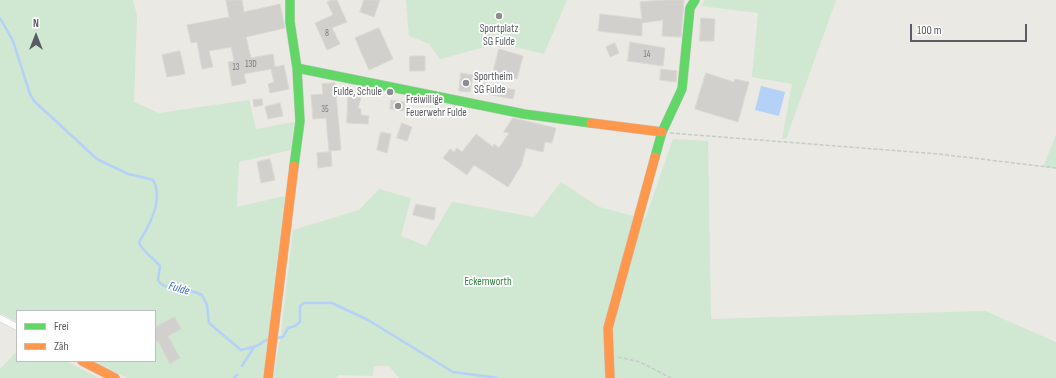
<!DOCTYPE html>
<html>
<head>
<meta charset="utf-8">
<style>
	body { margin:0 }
	#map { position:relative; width:1056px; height:378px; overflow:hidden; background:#eae9e3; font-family:"Sofia Sans Condensed",sans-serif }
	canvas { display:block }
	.legend { position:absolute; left:16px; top:310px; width:140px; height:52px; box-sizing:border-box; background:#fff; border:1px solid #bdbec0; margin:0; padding:5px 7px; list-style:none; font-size:12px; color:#595c62 }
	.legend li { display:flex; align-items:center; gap:8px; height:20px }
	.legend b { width:20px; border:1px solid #bdbec0 }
	.north { position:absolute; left:16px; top:16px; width:40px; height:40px; -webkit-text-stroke:3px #fff; paint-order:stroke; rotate:0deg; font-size:11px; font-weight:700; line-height:16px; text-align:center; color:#595c62 }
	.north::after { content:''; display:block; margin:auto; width:14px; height:18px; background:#595c62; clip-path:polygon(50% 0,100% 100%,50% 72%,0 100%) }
	.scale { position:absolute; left:910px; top:24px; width:117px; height:18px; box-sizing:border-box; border:2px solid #595c62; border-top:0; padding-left:5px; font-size:12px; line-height:14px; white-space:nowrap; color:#595c62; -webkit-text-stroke:3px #fff; paint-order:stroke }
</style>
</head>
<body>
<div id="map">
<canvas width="1056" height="378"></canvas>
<ul class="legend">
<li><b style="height:5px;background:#63d668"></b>Frei</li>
<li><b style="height:5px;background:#ff974d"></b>Zäh</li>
</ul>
<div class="north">N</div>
<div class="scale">100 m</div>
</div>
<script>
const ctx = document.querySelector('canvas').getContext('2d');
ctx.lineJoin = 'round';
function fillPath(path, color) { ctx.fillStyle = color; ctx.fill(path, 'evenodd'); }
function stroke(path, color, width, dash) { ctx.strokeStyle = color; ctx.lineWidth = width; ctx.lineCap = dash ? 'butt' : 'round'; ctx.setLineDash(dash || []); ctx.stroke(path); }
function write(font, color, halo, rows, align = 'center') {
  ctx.font = font + ' "Sofia Sans Condensed",sans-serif'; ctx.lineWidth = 3.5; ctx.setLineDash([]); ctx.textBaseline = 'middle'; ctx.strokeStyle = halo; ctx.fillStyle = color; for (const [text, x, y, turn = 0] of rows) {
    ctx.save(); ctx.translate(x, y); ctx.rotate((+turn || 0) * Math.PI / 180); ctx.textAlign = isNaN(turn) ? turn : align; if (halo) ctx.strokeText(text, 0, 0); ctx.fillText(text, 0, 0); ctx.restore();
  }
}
const green = new Path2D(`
	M0 0H133L137 16 134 102 159 113 249 100 256 129 294 122 291 150 239 162 237 207 285 196 263 378H127L94 361H155V311H17V322L0 313Z
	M406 0H567L544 54 500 43 440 59 429 44 409 36Z
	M705 0H836L786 139H782L792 84 752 77 758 13 701 6Z
	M1056 135V169L1043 167Z
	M673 139 708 141 711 319 985 311 1056 342V378H399L389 366H374L373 376 339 375 336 378H273L281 333 293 230 359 210 379 189 411 198 401 236 426 246 452 202 534 217 561 182 599 207 645 219Z
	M17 351V361H66L99 378H0V369Z`);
const water = new Path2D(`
	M761 86 785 92 779 116 755 110Z`);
const stream = new Path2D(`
	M0 18 13 41 30 94 34 101 97 159 128 174 142 177 153 180C164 199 150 225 139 242 142 252 154 258 160 266L158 280 160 283 170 289 195 292 202 295 207 305 209 323 241 350C244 349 250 348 253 347 260 346 262 340 271 339
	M276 338 283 337 288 328 295 326 300 322V306L304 303H332L368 320 453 372 498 378
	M242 366 254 347
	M234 378 237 375`);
const building = new Path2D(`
	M226 0H242L244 12 280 4 285 28 246 37 251 58 273 54 275 67 284 65 289 89 270 93 268 84 274 82 271 69 244 74 246 83 232 86 228 62 234 61 231 47 209 51 213 67 202 69 197 42 191 43 187 25 229 17Z
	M332 0H337L347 22 332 28 340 44 327 50 315 23 333 15 327 2Z
	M364 0H380L374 17 360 12Z
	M665 0H684L681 37 662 36 663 20 642 23V36L598 31 600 14 642 19 640 2Z
	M701 18 715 19 714 41H700Z
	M379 28 393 59 369 70 355 38Z
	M630 42 665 48 663 66 628 61Z
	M615 43 619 53 610 57 606 47Z
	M499 49 523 56 517 79 493 73Z
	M180 51 185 74 167 77 162 55Z
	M410 56H425V71H410Z
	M661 69 677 71 676 82 660 80Z
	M461 73 473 75 470 92 459 91Z
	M706 73 734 82 735 79 749 82 738 122 695 109Z
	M335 83 341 150 329 151 326 118 313 119 311 95 323 94 322 84Z
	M484 83 515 90 513 99 482 93Z
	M348 97 361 98 358 108 361 109V115L369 116 368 124 347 123Z
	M262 99 263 105 254 107 253 100Z
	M391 100 405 102 404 111 390 109Z
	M280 103 283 116 268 119 265 107Z
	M513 118 556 128 552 143 545 142 543 152 526 148 521 166 508 187 474 165 467 175 443 158 450 149 454 152 457 148 462 152 476 134 493 147 494 144 499 148 509 133 504 132Z
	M402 123 412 127 407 141 397 138Z
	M381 132 391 134 387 153 377 150Z
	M331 152 332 166 318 168 317 153Z
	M270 159 275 180 261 183 257 162Z
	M416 204 436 208 434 220 413 215Z
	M175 317 181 329 168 336 180 358 170 364 158 341 155 342V327Z`);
const path = new Path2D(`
	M670 133 939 154 1056 168
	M618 357 640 362 671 378`);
const street = new Path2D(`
	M0 318 17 327`);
const fast = new Path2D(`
	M290 0V22L297 68 300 121 294 166
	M297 68 524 114 591 123
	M655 157 662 132 682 89 690 8 695 0`);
const slow = new Path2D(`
	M591 123 662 132
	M82 361 115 378
	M268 378 294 166
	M610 378 608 328 655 157`);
const markers = [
	[499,16,4,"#8c8d8f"],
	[466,83,4,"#8c8d8f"],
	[390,92,4,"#8c8d8f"],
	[398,106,4,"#8c8d8f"]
];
const numberNames = [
	["8",327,34],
	["14",647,55],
	["13D",251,65],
	["13",236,68],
	["35",325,110]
];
const poiNames = [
	["Sportplatz",499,29,"center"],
	["SG Fulde",499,42,"center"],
	["Sportheim",474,77],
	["SG Fulde",474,90],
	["Fulde, Schule",382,92,"right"],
	["Freiwillige",406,100],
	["Feuerwehr Fulde",406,113]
];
const parkNames = [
	["Eckernworth",488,282]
];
const waterNames = [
	["Fulde",179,289,17]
];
fillPath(green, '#d0e7d1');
fillPath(water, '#b5d1f7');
stroke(stream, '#b5d1f7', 2.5);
fillPath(building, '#d1d0cc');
stroke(building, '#dad8d2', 1);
stroke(street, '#c6c7c5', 7);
stroke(fast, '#c7c8c7', 10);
stroke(slow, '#c7c8c7', 10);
stroke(path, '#c6ccca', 1.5, [4, 2]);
stroke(street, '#fcfcfb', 6);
stroke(fast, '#63d668', 9);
stroke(slow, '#ff974d', 9);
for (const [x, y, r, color] of markers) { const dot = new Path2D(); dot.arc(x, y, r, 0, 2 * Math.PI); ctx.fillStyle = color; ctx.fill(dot); stroke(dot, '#fff', 1.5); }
write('9px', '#787a7e', null, numberNames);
write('11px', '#595c62', '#fff', poiNames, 'left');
write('11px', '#308340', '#fff', parkNames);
write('italic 12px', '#3c6bc7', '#fff', waterNames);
</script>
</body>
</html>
